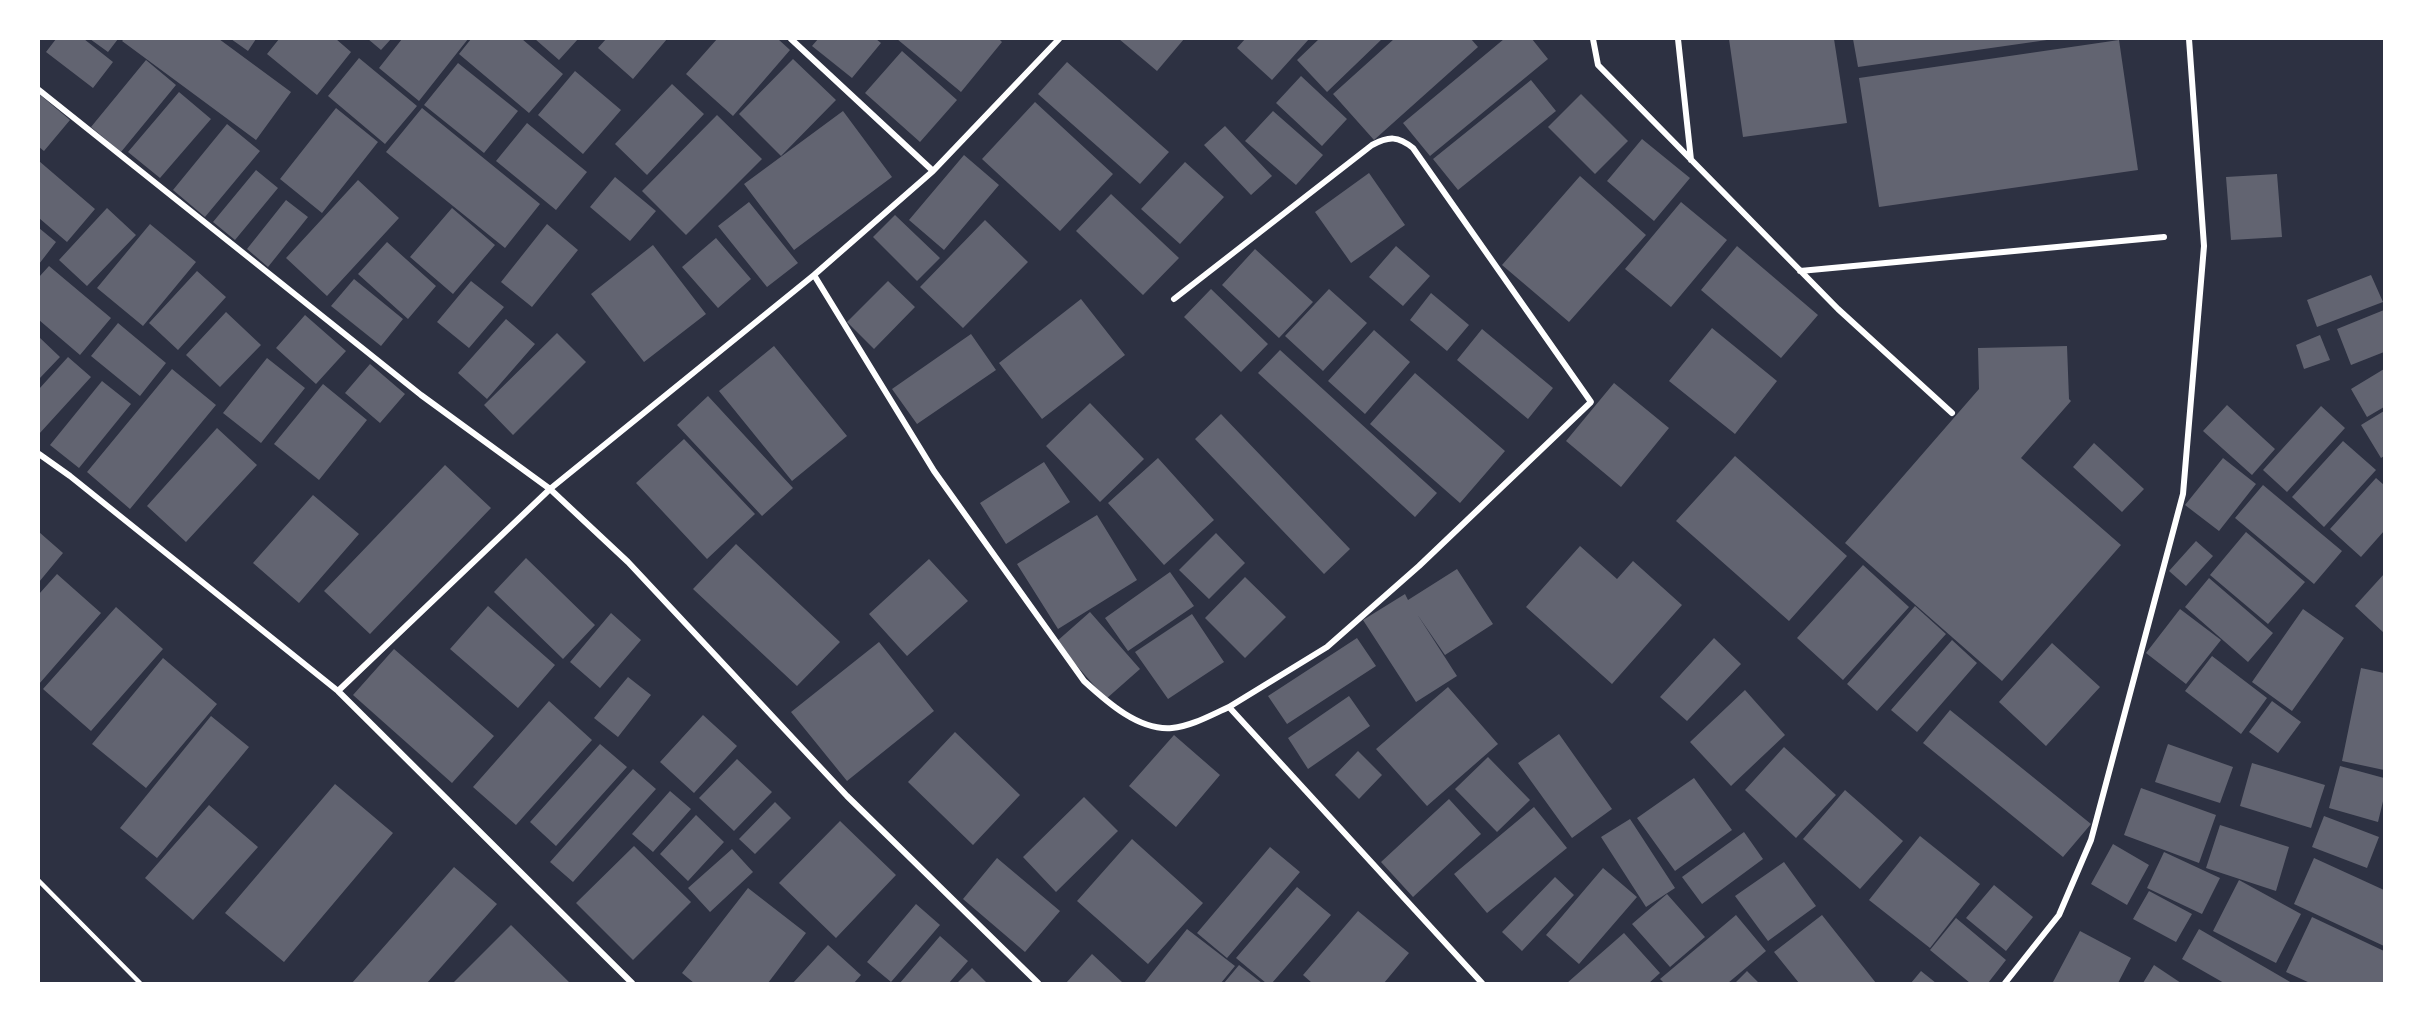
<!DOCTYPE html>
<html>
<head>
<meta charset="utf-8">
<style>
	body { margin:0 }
	#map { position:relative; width:2423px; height:1022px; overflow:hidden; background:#2d3142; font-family:Montserrat,sans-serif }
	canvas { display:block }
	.frame { position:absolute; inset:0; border:40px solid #fff; pointer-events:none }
</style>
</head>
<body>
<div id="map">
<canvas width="2423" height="1022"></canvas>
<div class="frame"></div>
</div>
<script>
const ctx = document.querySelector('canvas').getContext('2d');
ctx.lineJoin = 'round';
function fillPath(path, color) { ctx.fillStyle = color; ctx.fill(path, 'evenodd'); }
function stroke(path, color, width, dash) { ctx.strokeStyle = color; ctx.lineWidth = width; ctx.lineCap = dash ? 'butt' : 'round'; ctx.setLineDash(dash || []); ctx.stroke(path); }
const building = new Path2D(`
	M56 39H84L113 62 93 88 46 52Z
	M90 39H118L108 52Z
	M124 39H219L291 92 256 140 122 41Z
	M231 39H256L248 51Z
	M279 39H336L351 52 317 95 267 54Z
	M368 39H391L381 50Z
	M402 39H468L419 101 379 68Z
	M471 39H522L563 74 529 113 459 54Z
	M535 39H578L559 60Z
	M606 39H667L633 79 598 48Z
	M717 39H778L790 50 733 116 686 74Z
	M818 39H876L881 43 852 78 812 46Z
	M897 39H999L1002 42 961 92Z
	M1119 39H1184L1157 71Z
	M1245 39H1309L1272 80 1237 48Z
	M1319 39H1382L1327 92 1297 60Z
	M1394 39H1471L1478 47 1374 140 1333 94Z
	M1504 39H1532L1548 59 1430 156 1403 123Z
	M1729 39H1834L1847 123 1743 137Z
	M1853 39H2047V40L1858 67Z
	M2119 40 2138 170 1879 207 1859 78Z
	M902 51 957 100 920 142 865 93Z
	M359 58 417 106 385 144 328 96Z
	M793 59 836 100 781 156 739 114Z
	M146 60 176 85 121 152 91 127Z
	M1067 62 1169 152 1140 184 1038 94Z
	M458 63 518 111 484 153 424 105Z
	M575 71 621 110 583 154 538 115Z
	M1301 76 1347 119 1322 146 1276 103Z
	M1531 80 1556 111 1458 190 1433 159Z
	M672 84 704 114 647 175 615 144Z
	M179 92 211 119 160 178 128 152Z
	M39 94 70 120 44 151 39 147Z
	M1581 94 1628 141 1595 174 1548 127Z
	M1035 102 1113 174 1060 231 982 159Z
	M336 108 378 142 322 213 280 179Z
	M422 108 540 204 505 248 386 152Z
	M843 111 892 177 794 250 744 184Z
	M1273 111 1323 155 1296 185 1245 141Z
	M717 115 762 159 686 235 642 191Z
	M527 123 587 172 556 210 496 161Z
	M227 124 260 151 205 217 173 190Z
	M1225 126 1272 176 1251 195 1204 145Z
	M1642 139 1690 178 1654 221 1607 181Z
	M964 155 999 185 944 250 909 220Z
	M39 161 95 209 67 242 39 218Z
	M1185 162 1224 197 1180 244 1141 209Z
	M256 170 278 188 235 240 213 222Z
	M1369 173 1405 225 1351 263 1315 212Z
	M2277 174 2282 237 2231 240 2226 177Z
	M1580 176 1646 235 1569 322 1502 265Z
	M615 177 656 211 630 241 590 207Z
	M358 180 399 218 327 296 286 258Z
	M1111 194 1179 258 1143 295 1076 231Z
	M286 200 308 217 268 267 247 249Z
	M749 202 798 263 767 287 718 226Z
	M1681 202 1727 240 1671 307 1625 269Z
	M107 208 136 235 87 286 59 260Z
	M452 208 495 245 453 294 410 257Z
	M895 215 940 258 917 281 873 237Z
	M985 220 1028 262 963 328 920 287Z
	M150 224 196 262 143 326 97 288Z
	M547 224 578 250 532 307 501 282Z
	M39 228 56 242 39 264Z
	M716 238 751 279 718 308 682 267Z
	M387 242 436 286 408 319 358 274Z
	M653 245 706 314 644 362 591 294Z
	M1396 246 1430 276 1403 306 1369 277Z
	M1737 246 1818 315 1781 358 1701 290Z
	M1255 249 1313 302 1279 338 1222 285Z
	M49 266 111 318 80 355 39 320V277Z
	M197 271 226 297 178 350 149 323Z
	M2371 275 2383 302 2317 327 2307 300Z
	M354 279 403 319 381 346 331 306Z
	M471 281 504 307 469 348 437 322Z
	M888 281 915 307 874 349 847 322Z
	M1211 289 1268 344 1241 372 1184 317Z
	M1329 289 1367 323 1323 371 1285 336Z
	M1431 293 1469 325 1447 351 1410 320Z
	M1081 299 1125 355 1042 419 999 363Z
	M2384 310V352L2351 365 2337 329Z
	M226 312 261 345 220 387 186 355Z
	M305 315 346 351 316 384 276 348Z
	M506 319 535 344 487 399 458 373Z
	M118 323 166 363 140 396 91 356Z
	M1712 328 1777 381 1735 434 1669 381Z
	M1482 329 1553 388 1528 419 1457 360Z
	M1374 330 1410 362 1365 414 1328 381Z
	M557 333 586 362 513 435 484 405Z
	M971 334 996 370 917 424 892 389Z
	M2320 335 2330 360 2304 369 2296 345Z
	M39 337 60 357 39 379Z
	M774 346 847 436 792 481 719 391Z
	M2067 346 2069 399 2071 401 2021 458 2121 545 2002 681 1845 543 1979 389 1978 348Z
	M1280 350 1437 493 1415 517 1258 373Z
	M68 357 91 377 39 434V389Z
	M267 358 305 388 261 443 223 413Z
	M370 364 405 394 380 423 345 393Z
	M172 369 216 405 130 509 87 472Z
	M2384 369V407L2367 417 2351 389Z
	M1415 373 1505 451 1460 503 1370 424Z
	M102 381 131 404 79 468 50 445Z
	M1614 383 1669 428 1621 487 1566 441Z
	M323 384 367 420 319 480 274 444Z
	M708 396 793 488 762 516 677 425Z
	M1090 403 1144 459 1100 502 1046 446Z
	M2227 405 2275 449 2252 475 2203 431Z
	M2321 406 2345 428 2287 492 2263 470Z
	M2384 411V456L2381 458 2361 425Z
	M1221 414 1350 549 1324 574 1195 439Z
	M217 428 257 465 186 542 147 506Z
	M684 439 755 514 707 559 636 483Z
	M2343 441 2376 470 2324 527 2292 497Z
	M2094 443 2144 489 2122 512 2073 467Z
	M1735 456 1847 556 1789 621 1676 521Z
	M1158 458 1214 520 1164 565 1108 503Z
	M2223 458 2256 484 2219 531 2185 505Z
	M1044 462 1070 502 1006 544 980 503Z
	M445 465 491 508 370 634 324 591Z
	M2376 478 2384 485V531L2361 557 2330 529Z
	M2263 485 2342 551 2314 584 2235 518Z
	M313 495 359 534 299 603 253 563Z
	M1097 515 1137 580 1058 629 1017 564Z
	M39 532 63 553 39 582Z
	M2246 532 2305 582 2268 624 2210 575Z
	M1216 533 1245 563 1209 599 1179 570Z
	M2196 541 2213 556 2186 586 2169 571Z
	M736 544 840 642 797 686 693 589Z
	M1580 546 1617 579 1633 561 1682 605 1612 684 1526 607Z
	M526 558 595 625 563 659 494 592Z
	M929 559 968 601 907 656 869 614Z
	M1863 565 1909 607 1843 680 1797 638Z
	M1457 569 1493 624 1445 655 1417 614 1457 676 1416 702 1363 620 1405 594 1408 600Z
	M1170 572 1194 606 1128 651 1105 618Z
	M57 574 101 613 39 684V594Z
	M2384 574V633L2355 606Z
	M1245 577 1286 617 1245 658 1205 618Z
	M2209 578 2273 633 2248 662 2185 607Z
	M488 606 555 665 518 708 450 649Z
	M1915 606 1946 634 1877 711 1847 684Z
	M116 607 163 649 91 731 43 689Z
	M2180 609 2221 640 2186 684 2146 653Z
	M2303 609 2344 638 2292 711 2252 682Z
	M1090 612 1140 669 1106 699 1056 642Z
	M611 613 641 640 600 688 570 662Z
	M1192 614 1224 662 1168 699 1135 652Z
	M1357 638 1376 666 1287 724 1268 696Z
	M1714 638 1741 664 1687 721 1660 697Z
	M1952 640 1977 663 1917 732 1891 710Z
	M879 642 934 711 847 781 791 712Z
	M2052 643 2100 687 2046 746 1999 702Z
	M394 649 494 736 452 783 353 695Z
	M2212 656 2267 698 2241 734 2185 691Z
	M163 658 217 704 146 788 92 744Z
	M2361 668 2384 673V770L2342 761Z
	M628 677 651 695 618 737 594 718Z
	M1448 687 1498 744 1427 806 1376 749Z
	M1745 690 1785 735 1731 786 1690 742Z
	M1349 696 1370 726 1308 769 1288 738Z
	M549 701 592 740 516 825 473 787Z
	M2272 701 2301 722 2278 753 2249 732Z
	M1950 710 2091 824 2063 857 1923 743Z
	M703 715 737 746 694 793 660 762Z
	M211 716 249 747 157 858 120 828Z
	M955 732 1020 795 973 845 908 782Z
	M1559 734 1612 809 1572 838 1518 763Z
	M1174 735 1220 775 1176 827 1129 786Z
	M600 744 627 767 556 846 530 822Z
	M2168 744 2233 767 2220 803 2155 782Z
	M1784 747 1836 795 1796 838 1745 790Z
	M1358 751 1382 775 1359 799 1335 775Z
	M1488 757 1530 800 1497 832 1455 789Z
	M737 759 772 792 734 831 699 798Z
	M2252 763 2325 785 2311 828 2240 806Z
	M2340 766 2384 778V797L2378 822 2329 808Z
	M633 769 656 789 573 882 550 862Z
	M1694 778 1732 830 1675 871 1637 818Z
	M335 784 393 833 284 962 225 913Z
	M2141 788 2216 815 2199 863 2124 835Z
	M1845 790 1903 841 1860 889 1803 839Z
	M670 791 691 809 653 852 632 834Z
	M1084 797 1118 831 1056 892 1023 857Z
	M1449 799 1481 834 1413 897 1381 862Z
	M775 802 791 818 755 854 739 839Z
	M209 805 258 847 193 920 145 878Z
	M1534 807 1567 848 1487 913 1454 874Z
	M696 815 724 842 688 881 660 854Z
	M2324 816 2379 837 2367 868 2312 847Z
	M1630 819 1675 888 1646 907 1601 837Z
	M840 821 896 875 836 938 779 883Z
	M2220 825 2289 847 2276 891 2206 868Z
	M1744 832 1763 859 1702 904 1682 877Z
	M1920 836 1980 884 1930 948 1869 900Z
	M1132 839 1203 903 1148 964 1077 901Z
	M2113 844 2149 865 2127 905 2091 884Z
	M634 846 691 902 633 960 576 903Z
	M1270 847 1300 872 1227 958 1197 933Z
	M732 849 753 872 710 912 688 888Z
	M2164 852 2220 878 2202 914 2147 888Z
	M997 858 1060 911 1025 952 963 899Z
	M2314 858 2384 890V946L2294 904Z
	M1784 862 1816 906 1768 941 1735 896Z
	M454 867 497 904 427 983H352Z
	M1603 868 1637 897 1579 964 1546 935Z
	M1555 877 1574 895 1522 951 1502 932Z
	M2239 880 2301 914 2276 963 2213 931Z
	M1994 885 2033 917 2006 951 1966 918Z
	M1297 887 1331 915 1272 983H1266L1236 958Z
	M748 888 806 933 768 983H694L682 973Z
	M2149 891 2192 914 2176 942 2133 919Z
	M1667 894 1705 937 1670 967 1632 924Z
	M916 904 940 925 891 982 867 962Z
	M1358 911 1409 953 1384 983H1312L1303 975Z
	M1736 915 1766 951 1728 983H1664L1660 979Z
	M1822 915 1876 983H1799L1774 952Z
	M2312 917 2384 951V983H2310L2286 972Z
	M1956 918 2006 960 1988 983H1970L1930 950Z
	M511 925 570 983H453Z
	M1187 929 1235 966 1221 983H1144Z
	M2199 929 2292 983H2224L2182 959Z
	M2080 931 2131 958 2118 983 2053 982Z
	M1624 933 1660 973 1649 983H1567Z
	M940 936 968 961 949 983H900Z
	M828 945 861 975 854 983H793Z
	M1092 954 1122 982 1121 983H1066Z
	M1239 965 1262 983H1224Z
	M2154 965 2181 983H2143Z
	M972 968 987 983H957Z
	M1747 971 1759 983H1735Z
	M1921 971 1936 983H1911Z`);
const service = new Path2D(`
	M39 881 140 983`);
const minor = new Path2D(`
	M791 39 933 171
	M1593 39 1598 65 1838 309 1952 413
	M1678 39 1691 160
	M39 90 421 395 550 489 628 562 847 796 1038 983
	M1800 271 2164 237
	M814 275 934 471 1084 681C1107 702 1139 731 1172 728 1192 726 1211 715 1229 707L1482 983
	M1174 299 1372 145C1389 136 1398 136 1413 148L1591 402 1419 566 1327 647 1229 707
	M39 454 70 476 338 691 632 983
	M338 691 550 489 814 275 933 171 1059 39
	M2005 983 2059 915 2091 840 2183 494 2204 246 2189 39`);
fillPath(building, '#626471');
stroke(service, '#fff', 4.5);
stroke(minor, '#fff', 6);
</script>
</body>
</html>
